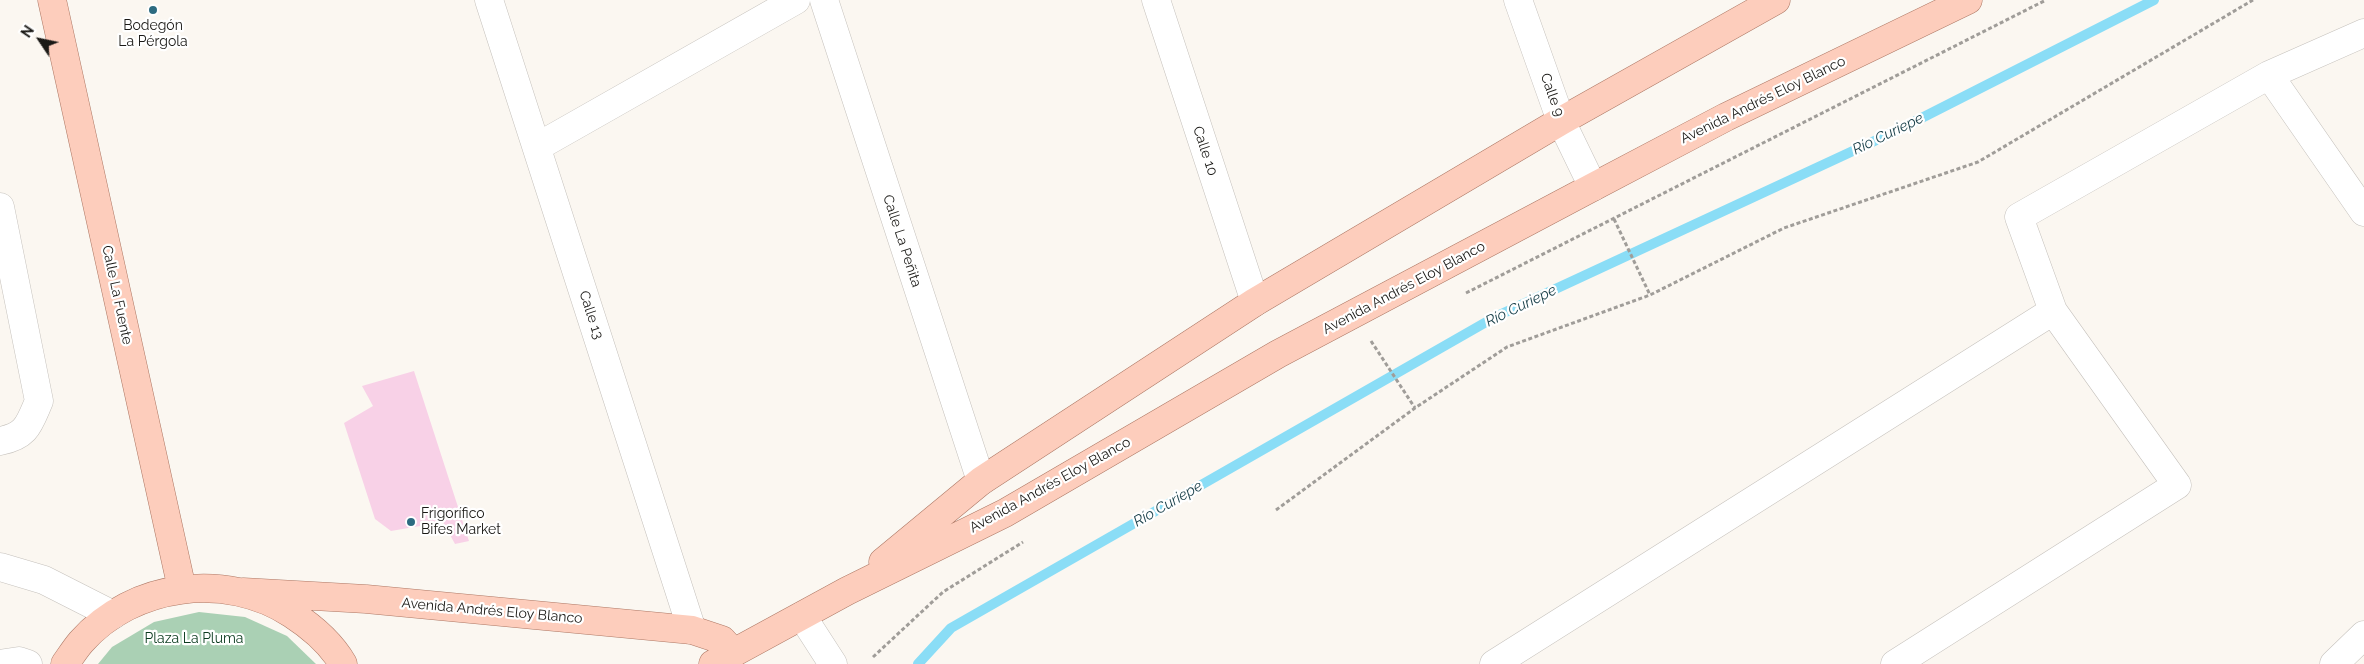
<!DOCTYPE html>
<html>
<head>
<meta charset="utf-8">
<style>
	body { margin:0 }
	#map { position:relative; width:2364px; height:664px; overflow:hidden; background:#fbf7f1; font-family:Raleway,sans-serif }
	canvas { display:block }
	.north { position:absolute; left:15px; top:15px; width:50px; height:50px; -webkit-text-stroke:4px #fff; paint-order:stroke; rotate:304deg; font-size:14px; font-weight:700; line-height:20px; text-align:center; color:#1a1916 }
	.north::after { content:''; display:block; margin:auto; width:18px; height:22px; background:#1a1916; clip-path:polygon(50% 0,100% 100%,50% 72%,0 100%) }
</style>
</head>
<body>
<div id="map">
<canvas width="2364" height="664"></canvas>
<div class="north">N</div>
</div>
<script>
const ctx = document.querySelector('canvas').getContext('2d');
ctx.lineJoin = 'round';
function fillPath(path, color) { ctx.fillStyle = color; ctx.fill(path, 'evenodd'); }
function stroke(path, color, width, dash) { ctx.strokeStyle = color; ctx.lineWidth = width; ctx.lineCap = dash ? 'butt' : 'round'; ctx.setLineDash(dash || []); ctx.stroke(path); }
function write(font, color, halo, rows, align = 'center') {
  ctx.font = font + ' Raleway,sans-serif'; ctx.lineWidth = 4.5; ctx.setLineDash([]); ctx.textBaseline = 'middle'; ctx.strokeStyle = halo; ctx.fillStyle = color; for (const [text, x, y, turn = 0] of rows) {
    ctx.save(); ctx.translate(x, y); ctx.rotate((+turn || 0) * Math.PI / 180); ctx.textAlign = isNaN(turn) ? turn : align; if (halo) ctx.strokeText(text, 0, 0); ctx.fillText(text, 0, 0); ctx.restore();
  }
}
const green = new Path2D(`
	M199 612 245 617 287 636 316 664H98L112 647 154 622Z`);
const stream = new Path2D(`
	M918 664 951 628 1495 317 1896 131 2154 0`);
const building = new Path2D(`
	M414 371 469 541 455 544 443 522 391 531 375 519 344 423 373 406 362 386Z`);
const path = new Path2D(`
	M1614 219 1650 295
	M1466 293 2046 0
	M1371 341 1415 408
	M1276 510 1415 408 1507 347 1650 295 1784 228 1978 162 2253 0
	M873 657 943 592 1023 542`);
const minor = new Path2D(`
	M489 0 692 630
	M824 0 981 481
	M1156 0 1255 302
	M1518 0 1561 121 1593 187
	M2269 75 2364 212
	M537 147 796 0
	M0 207 39 401C29 424 27 436 0 441
	M0 567 44 580 113 615
	M802 616 833 664
	M0 664 19 661 28 664
	M1494 664 2053 311
	M1895 664 2177 485 2053 311 2019 217 2269 75 2364 33
	M2334 664 2364 635`);
const major = new Path2D(`
	M52 0 182 589
	M883 562 981 481 1255 302 1561 121 1776 0
	M243 592 366 599 692 630 722 640 734 653
	M65 664C70 657 75 649 81 642 133 583 226 571 292 614 312 627 331 643 343 664
	M713 664 847 591 1005 513 1278 354 1593 187 1726 117 1968 0`);
const markers = [
	[153,10,5,"#2c6b80"],
	[411,522,5,"#2c6b80"]
];
const poiNames = [
	["Bodegón",153,26],
	["La Pérgola",153,42],
	["Frigorífico",421,514,"left"],
	["Bifes Market",421,530,"left"]
];
const streetNames = [
	["Calle 9",1552,95,70],
	["Avenida Andrés Eloy Blanco",1763,100,-26],
	["Calle 10",1205,151,72],
	["Calle La Peñita",902,241,72],
	["Avenida Andrés Eloy Blanco",1404,288,-28],
	["Calle La Fuente",117,295,78],
	["Calle 13",591,315,72],
	["Avenida Andrés Eloy Blanco",1050,485,-29],
	["Avenida Andrés Eloy Blanco",492,611,5]
];
const parkNames = [
	["Plaza La Pluma",194,639]
];
const waterNames = [
	["Río Curiepe",1888,134,-26],
	["Río Curiepe",1521,306,-26],
	["Río Curiepe",1168,504,-30]
];
fillPath(green, '#aad0b4');
stroke(stream, '#8addf6', 10);
fillPath(building, '#f8d1e7');
stroke(minor, '#c5c1bc', 29);
stroke(major, '#ad7865', 29);
stroke(path, '#a09d99', 3, [4, 2.5]);
stroke(minor, '#fff', 28);
stroke(major, '#fdcdbc', 28);
for (const [x, y, r, color] of markers) { const dot = new Path2D(); dot.arc(x, y, r, 0, 2 * Math.PI); ctx.fillStyle = color; ctx.fill(dot); stroke(dot, '#fff', 2); }
write('14px', '#1a1916', '#fff', poiNames);
write('14px', '#1a1916', '#fff', streetNames);
write('14px', '#0b3b1f', '#fff', parkNames);
write('italic 15px', '#183f49', '#fff', waterNames);
</script>
</body>
</html>
